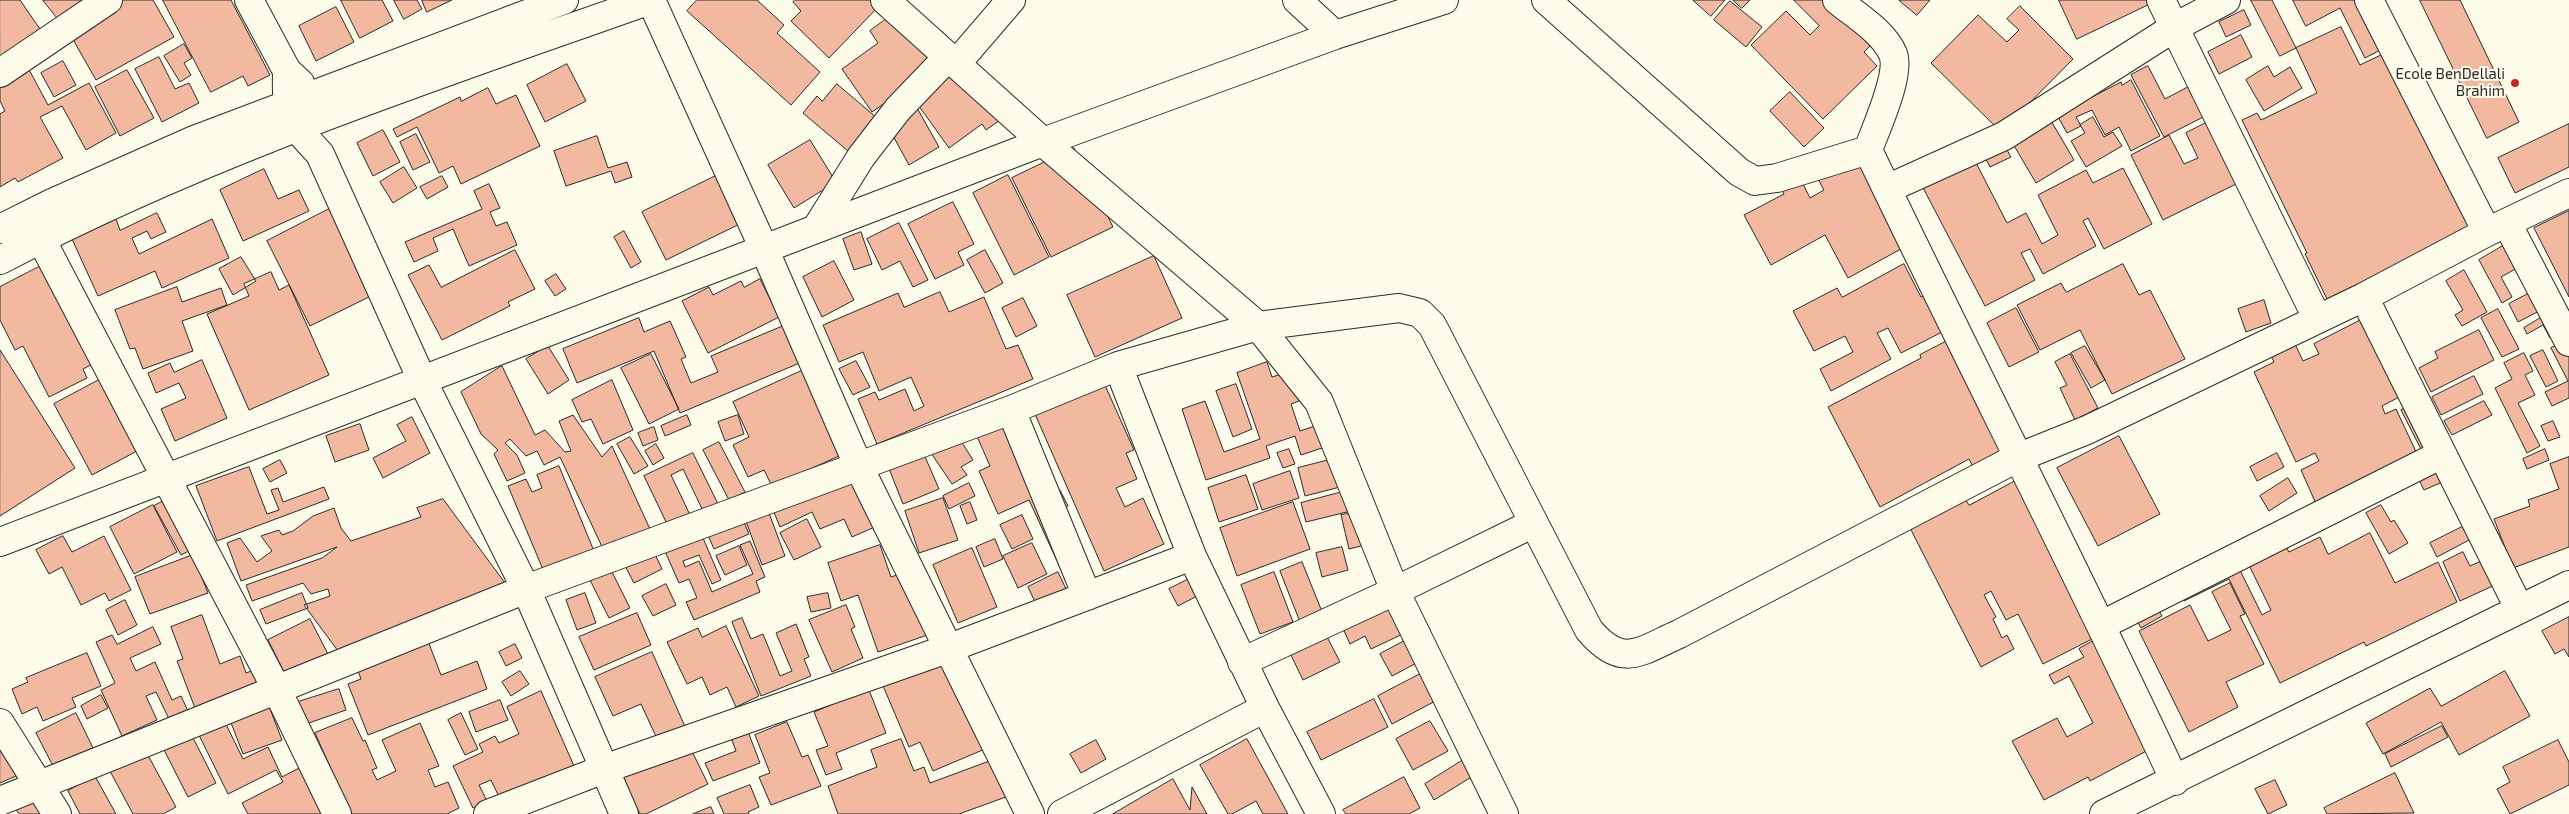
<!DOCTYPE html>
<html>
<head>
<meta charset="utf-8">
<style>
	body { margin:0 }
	canvas { display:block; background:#fdfbea }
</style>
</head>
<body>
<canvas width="2569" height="814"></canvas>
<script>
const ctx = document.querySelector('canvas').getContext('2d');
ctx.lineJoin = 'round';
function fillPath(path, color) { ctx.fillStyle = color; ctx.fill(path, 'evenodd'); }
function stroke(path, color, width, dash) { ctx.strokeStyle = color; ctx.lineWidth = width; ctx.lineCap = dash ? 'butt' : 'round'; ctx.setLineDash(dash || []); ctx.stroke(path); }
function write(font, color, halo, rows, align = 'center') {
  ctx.font = font + ' "Exo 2",sans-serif'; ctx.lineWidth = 4; ctx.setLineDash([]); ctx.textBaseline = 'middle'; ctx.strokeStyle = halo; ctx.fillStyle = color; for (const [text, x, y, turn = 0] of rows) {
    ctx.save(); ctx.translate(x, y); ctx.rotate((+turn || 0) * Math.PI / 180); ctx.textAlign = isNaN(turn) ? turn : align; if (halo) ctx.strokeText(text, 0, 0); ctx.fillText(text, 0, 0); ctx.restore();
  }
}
const building = new Path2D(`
	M0 0H20L42 32 0 58Z
	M43 0H85L59 20Z
	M119 0H153L174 37 96 80 71 36Z
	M163 0H231L270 75 248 86 243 76 211 92Z
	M341 0H382L393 21 360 38Z
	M394 0H417L422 9 404 19Z
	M422 0H452L427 12Z
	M697 0H757L784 25 777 33 820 72 791 105 687 11Z
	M795 0H871L878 7 829 58 791 21 801 11 793 2Z
	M1693 0H1725L1711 16Z
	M1733 0H1750L1742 8Z
	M1794 0H1826L1870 46 1864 52 1877 66 1823 119 1751 45 1786 11 1810 35 1819 26Z
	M1899 0H1930L1917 15Z
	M2059 0H2156V1L2077 39Z
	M2251 0H2272L2296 48 2280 56Z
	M2293 0H2361L2386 47 2365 58 2340 8 2306 26Z
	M2420 0H2460L2519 122 2487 138Z
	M1730 1 1762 27 1746 47 1714 20Z
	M2020 6 2073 59 2001 132 1931 63 1978 15 2007 42 2019 30 2007 19Z
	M336 7 354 42 316 61 299 26Z
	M903 7 943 62 872 112 842 69 878 43 870 31Z
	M2244 10 2251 25 2226 37 2219 22Z
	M2341 27 2360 65 2387 52 2472 228 2327 299 2305 254 2307 253 2242 120 2257 113 2261 120 2317 93 2296 48Z
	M2241 35 2252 57 2219 74 2208 52Z
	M184 44 192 58 184 63 191 75 180 82 164 56Z
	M965 56 1007 115 986 130 982 124 949 148 911 95Z
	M159 57 175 89 189 83 199 103 162 122 135 69Z
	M63 61 76 85 54 97 41 73Z
	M26 64 48 105 89 83 116 133 86 150 62 106 40 117 63 158 18 182 15 178 0 187V114L5 111 0 101V87Z
	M567 64 586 101 545 122 527 85Z
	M2148 66 2165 99 2199 81 2215 111 2164 137 2131 75Z
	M2268 66 2274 77 2290 67 2302 88 2264 111 2246 80Z
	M127 70 154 118 120 136 95 87Z
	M2131 80 2160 136 2131 151 2119 127 2105 135 2092 110 2076 117 2081 126 2067 133 2057 115 2121 82 2122 85Z
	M837 84 877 118 849 152 803 113 817 96 822 101Z
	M488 88 496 104 516 95 540 146 461 184 453 166 439 173 417 127 397 137 393 129 460 97 461 101Z
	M1790 92 1824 128 1804 147 1770 111Z
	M916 106 939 147 909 165 886 123Z
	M2047 114 2074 160 2036 183 2009 137Z
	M2093 117 2104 137 2113 132 2122 146 2086 167 2071 141 2085 133 2080 125Z
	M2208 122 2236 184 2163 220 2131 155 2169 135 2184 164 2198 158 2186 133Z
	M2569 124V167L2515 193 2498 158Z
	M383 130 400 162 373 176 357 143Z
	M416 134 430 162 413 170 400 142Z
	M597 136 608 168 627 162 632 177 615 183 611 171 566 186 554 151Z
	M810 140 836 182 794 208 768 165Z
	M2003 143 2011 157 1990 167 1983 153Z
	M1074 148 1113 227 1051 257 1012 178Z
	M1862 155 1910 244 1848 278 1825 235 1771 265 1744 215 1784 194 1782 190 1801 180 1810 198 1824 190 1818 179Z
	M1972 155 2007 223 2026 213 2042 244 2058 235 2038 195 2086 170 2093 183 2123 168 2152 224 2104 249 2088 218 2083 221 2096 246 2043 274 2030 249 2021 253 2035 280 1985 306 1920 182Z
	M404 167 417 188 393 203 380 182Z
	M264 169 278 199 299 190 309 211 243 241 220 190Z
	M730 169 754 217 666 260 642 212Z
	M1008 175 1049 257 1014 275 973 193Z
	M442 176 448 187 427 199 420 187Z
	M489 184 500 208 490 212 496 226 507 222 517 245 469 266 453 229 433 238 438 251 414 262 405 242 482 209 474 191Z
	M953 202 974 244 958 252 964 265 935 279 908 224Z
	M331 208 375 294 310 326 267 241Z
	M2569 211V297L2534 228Z
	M157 213 166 232 151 239 147 231 132 238 139 254 212 219 229 258 162 288 155 271 98 296 72 239 116 219 120 230Z
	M899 223 928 280 913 287 900 261 882 270 867 239Z
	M624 231 641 262 631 268 614 237Z
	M861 232 872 264 854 270 843 239Z
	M2513 240 2519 267 2501 277 2512 297 2502 303 2479 260Z
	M515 250 535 289 508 302 510 306 442 340 408 275 429 265 441 287Z
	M985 250 1003 283 985 293 967 260Z
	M1154 256 1182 318 1095 357 1067 295Z
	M58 257 108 356 83 369 87 378 49 397 23 346 15 350 0 320V287Z
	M241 257 256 281 233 295 219 269Z
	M834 261 854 300 822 317 803 277Z
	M1904 264 1921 297 1925 295 1944 331 1901 353 1888 328 1877 333 1891 359 1831 391 1820 369 1853 352 1845 336 1814 351 1793 311 1837 288 1842 297Z
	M2123 264 2139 295 2150 290 2185 359 2112 394 2080 330 2040 350 2017 305 2061 283 2066 292Z
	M2464 270 2487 312 2462 326 2455 315 2463 310 2446 281Z
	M271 272 279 290 289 285 329 375 249 410 207 314 249 296 244 284Z
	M556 274 566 289 555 296 545 281Z
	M760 279 779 317 708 353 682 301 709 287 713 295 741 281 744 287Z
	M177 287 182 302 221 288 227 305 182 321 193 351 143 369 135 348 130 349 115 310Z
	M2539 288 2549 306 2518 322 2509 304Z
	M940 292 949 312 984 297 1006 349 1018 345 1033 379 877 444 858 399 875 392 879 400 905 389 914 411 924 406 911 377 879 391 863 352 839 362 823 325 898 293 904 307Z
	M1023 298 1037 326 1016 337 1002 308Z
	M2264 300 2271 323 2246 332 2238 309Z
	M2016 308 2039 352 2009 367 1987 323Z
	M2498 309 2519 349 2502 357 2481 318Z
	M2549 313 2560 332 2550 338 2543 325 2527 334 2524 328Z
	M2367 317 2403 395 2382 406 2385 414 2396 409 2419 458 2317 506 2301 470 2319 461 2315 453 2296 462 2254 372 2274 362 2271 356 2295 344 2303 361 2319 354 2314 344Z
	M639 318 644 332 670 321 686 357 681 359 691 383 718 372 711 356 799 319 814 357 680 413 654 351 577 383 563 349Z
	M2479 330 2494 360 2431 392 2419 368 2438 358 2435 352Z
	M1953 338 2011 447 1973 467 1969 459 1880 507 1828 407 1921 358 1920 355Z
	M2566 341 2569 346V398L2552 406 2545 392 2568 381 2551 348Z
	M548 346 569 380 548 394 526 359Z
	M2085 346 2105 380 2091 388 2071 353Z
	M0 350 75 468 0 516Z
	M2543 350 2558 381 2546 387 2530 356Z
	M2524 353 2533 371 2525 375 2535 395 2518 403 2540 446 2527 453 2495 388 2512 379 2504 363Z
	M651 354 679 409 649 424 621 368Z
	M2070 354 2098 408 2075 420 2060 388 2067 385 2055 362Z
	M202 360 227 418 175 441 161 409 186 398 179 383 156 393 148 373 170 363 174 372Z
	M856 361 870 387 853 395 839 369Z
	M1267 362 1272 377 1288 372 1299 401 1291 404 1300 431 1321 424 1328 446 1301 455 1295 436 1266 446 1270 458 1206 480 1182 409 1205 401 1224 452 1260 439 1237 373Z
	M819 363 857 448 772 486 764 470 748 477 733 445 749 437 733 402Z
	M502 366 535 435 545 430 565 452 571 451 559 421 573 415 602 457 612 446 650 529 604 551 560 457 544 465 537 451 526 456 510 439 505 443 517 455 525 473 507 481 494 454 498 450 481 434 461 392Z
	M114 372 152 443 92 475 54 404Z
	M1100 374 1134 450 1126 453 1137 479 1116 488 1125 507 1143 498 1164 544 1104 571 1031 405Z
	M2474 376 2483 394 2441 415 2432 397Z
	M612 380 633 430 603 444 591 419 582 422 572 400Z
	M1236 384 1252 429 1233 437 1216 391Z
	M2484 401 2492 415 2452 435 2444 421Z
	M2412 405 2434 450 2424 455 2401 410Z
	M687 415 691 425 665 436 661 426Z
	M738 415 744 434 725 441 718 422Z
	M1017 415 1053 494 1060 490 1068 506 1059 510 1069 587 1029 500 998 514 979 471 990 466 976 434Z
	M412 417 430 453 383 478 373 458 406 441 397 425Z
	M2553 421 2560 437 2548 441 2541 426Z
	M360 424 369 450 335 462 326 436Z
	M654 427 658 440 643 446 638 433Z
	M956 433 973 460 961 467 967 475 952 484 929 450Z
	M2119 436 2160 514 2098 546 2057 468Z
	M630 437 648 466 634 474 617 444Z
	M719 442 745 492 729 500 703 450Z
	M656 444 664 458 653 465 645 451Z
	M1289 449 1295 464 1283 468 1277 453Z
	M2545 449 2549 460 2527 469 2523 459Z
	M923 452 939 489 903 504 888 466Z
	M693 453 719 506 704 513 683 469 671 475 691 517 669 528 644 476Z
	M2277 453 2284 467 2257 481 2250 467Z
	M2569 457V547L2513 568 2494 519 2530 506 2528 500 2559 489 2550 464Z
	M1337 458 1344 486 1305 496 1298 468Z
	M280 460 287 473 270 482 263 469Z
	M868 462 893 519 852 537 844 519 820 529 812 512 780 527 771 505Z
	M2440 465 2447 480 2424 490 2416 474Z
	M559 466 594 551 544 572 508 486 526 479 532 492 542 488 537 475Z
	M249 467 267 514 279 510 271 490 278 488 283 502 324 487 329 499 217 541 196 486Z
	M1290 471 1299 498 1262 510 1253 484Z
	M1246 475 1258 509 1219 522 1208 488Z
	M2288 478 2297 493 2269 511 2260 496Z
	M2019 479 2098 636 2043 664 2018 614 2006 620 1991 591 1984 595 1996 617 1993 619 2002 638 2007 635 2014 649 1981 667 1909 526 1963 496 1969 505Z
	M969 483 975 496 949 509 943 496Z
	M1350 490 1355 510 1306 522 1301 503Z
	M173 496 191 550 181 555 154 506Z
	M943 498 958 540 919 553 905 511Z
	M443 499 511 591 338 651 304 605 330 596 328 589 311 594 303 583 252 601 246 585 322 558 337 547 241 581 227 543 240 538 257 562 272 551 261 536 279 530 282 535 293 531 313 516 334 508 341 528 351 541 421 517 417 508Z
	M970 502 977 520 967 524 960 506Z
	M1293 502 1310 549 1237 576 1220 528Z
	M153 505 177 552 134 574 110 527Z
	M766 505 785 556 762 565 743 513Z
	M2381 505 2391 522 2394 520 2408 543 2389 554 2366 513Z
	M1357 512 1365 545 1349 549 1341 515Z
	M740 513 749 534 714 549 705 528Z
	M1022 515 1033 539 1012 549 1000 525Z
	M807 519 821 547 794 560 780 533Z
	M2464 526 2471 539 2437 557 2430 543Z
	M2370 533 2395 583 2438 562 2457 602 2366 646 2364 642 2280 683 2229 579 2184 601 2178 589 2235 560 2262 615 2271 610 2247 561 2284 543 2289 552 2320 537 2328 554Z
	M63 536 72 552 104 536 131 590 109 601 105 593 81 605 62 567 49 574 36 550Z
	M703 538 721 580 712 584 699 555 683 561 685 567 699 561 712 592 753 574 740 545 750 541 765 577 756 581 760 592 694 620 686 602 697 598 689 579 679 583 664 549Z
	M995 539 1003 559 984 567 976 547Z
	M1032 543 1047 574 1018 588 1003 556Z
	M880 545 891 577 917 568 939 631 878 652 858 595 841 601 828 563Z
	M739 546 747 565 725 575 716 556Z
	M1342 547 1348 570 1322 577 1316 553Z
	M972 548 997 607 958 623 933 565Z
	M653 550 662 569 634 583 624 564Z
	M2463 552 2470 566 2488 558 2499 583 2460 601 2443 562Z
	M193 555 208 593 150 614 135 577Z
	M1302 562 1323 614 1300 622 1280 571Z
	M611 570 630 608 609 618 590 580Z
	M1058 572 1067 591 1037 606 1028 587Z
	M1274 572 1293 622 1260 634 1241 585Z
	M1189 579 1197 596 1178 606 1169 589Z
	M2230 583 2245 614 2240 616 2264 664 2226 682 2238 707 2189 732 2139 631 2190 605 2208 641 2231 630 2212 592Z
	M666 584 676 605 653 616 642 596Z
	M302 593 308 608 266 624 260 610Z
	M585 593 596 623 577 630 566 600Z
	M828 593 831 608 811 612 807 597Z
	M1390 598 1407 632 1371 649 1365 636 1350 644 1340 622Z
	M125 600 137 625 118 635 106 610Z
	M2154 601 2162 616 2141 628 2133 614Z
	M846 605 855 627 851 629 863 658 832 672 809 620Z
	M637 613 651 645 594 670 579 637Z
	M202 615 220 664 240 656 246 673 259 668 264 683 195 708 177 661 183 659 171 627Z
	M2569 617V657L2564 649 2555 654 2542 631Z
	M742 618 751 639 763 634 780 676 792 671 776 633 796 624 809 657 804 659 811 676 761 696 732 622Z
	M310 619 328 654 286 676 268 640Z
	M726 626 759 696 736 707 727 687 710 695 702 677 687 684 667 642 698 628 702 637Z
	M153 627 161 644 130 658 136 671 155 662 172 700 181 696 188 711 169 719 156 692 146 696 157 720 122 736 101 690 115 683 96 642 112 635 117 644Z
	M1324 631 1340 662 1303 680 1288 649Z
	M1412 637 1424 659 1392 676 1380 654Z
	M2095 640 2152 748 2090 781 2088 777 2044 800 2012 741 2057 718 2067 737 2093 723 2069 676 2054 684 2049 675 2084 657 2079 649Z
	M428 641 441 675 477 661 487 689 368 735 348 684 361 679 357 668Z
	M515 644 522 658 506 666 499 652Z
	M652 652 687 731 659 743 641 704 613 716 595 677Z
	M87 653 101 686 72 698 76 707 43 721 37 707 22 714 12 689 28 682 26 678Z
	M946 653 992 746 933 771 920 742 909 747 881 681Z
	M520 671 529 684 511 696 502 682Z
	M1426 671 1441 698 1392 724 1378 696Z
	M2505 671 2530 716 2459 755 2441 722 2383 754 2366 723 2430 688 2441 706Z
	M867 685 886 733 836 753 842 769 826 775 816 750 828 746 814 712 833 704 831 700Z
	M339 689 346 710 306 724 298 702Z
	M541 691 574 766 500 799 491 780 479 785 487 801 473 808 453 766 483 752 479 744 495 736 499 743 519 734 507 707Z
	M101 695 108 708 87 719 81 706Z
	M1374 699 1388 727 1321 760 1307 732Z
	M500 700 508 720 476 732 469 712Z
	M267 701 282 740 243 754 228 715Z
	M220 712 243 759 268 747 282 777 303 766 327 814H248L242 803 283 782 276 770 228 794 194 725Z
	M76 713 93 748 54 768 36 733Z
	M461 713 478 749 465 755 448 720Z
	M352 718 363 741 365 740 377 768 372 770 377 780 396 771 382 740 420 723 439 766 428 770 435 787 448 782 459 808 447 814H351L315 733Z
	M0 720 34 768 0 783Z
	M1430 721 1448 751 1413 770 1396 739Z
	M787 722 802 757 808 755 821 786 771 805 759 777 770 773 755 735Z
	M187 726 216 783 188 797 159 740Z
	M2442 726 2448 737 2391 767 2385 754Z
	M747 729 760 763 713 781 705 763 736 751 730 735Z
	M686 739 708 784 646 814H640L619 772Z
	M901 739 914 771 924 767 930 783 1000 757 1014 794 959 814H838L828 786 877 767 871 750Z
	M1247 739 1288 814H1263L1256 801 1232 814H1228L1200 765Z
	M1096 740 1106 759 1081 773 1070 754Z
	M2558 740 2569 762V785L2510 814 2497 789 2510 782 2503 767Z
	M143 746 176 807 163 814H133L104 760Z
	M1468 757 1478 773 1434 800 1425 784Z
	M2395 773 2414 813 2327 814 2324 808Z
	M95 776 116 814H80L68 791Z
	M1404 777 1420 808 1409 814H1346L1343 810Z
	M1173 779 1190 810 1192 787 1207 814H1113Z
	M2275 780 2287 805 2268 814 2255 789Z
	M49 781 68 814H19L12 803Z
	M750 785 759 807 748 812 749 814H724L717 798Z
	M711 807 714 814H693Z`);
const minor = new Path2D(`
	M249 0 287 71 300 83
	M651 0 765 251 858 465 1030 814
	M885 0 1043 142 1335 35 1444 0
	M1297 0 1335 35
	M1546 0 1739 172 1755 181 1777 178 1868 150
	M1837 0C1855 15 1883 31 1893 54 1901 74 1876 128 1868 150 1969 361 2076 569 2175 781
	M2161 0 2317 318
	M2369 0 2487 232
	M956 64 1011 0
	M287 71C286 117 289 121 320 154L422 380 526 589 624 814
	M0 73 108 0
	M1887 189 2004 136 2175 27 2226 0
	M2507 223 2569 342
	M0 229 52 203 194 140 564 0
	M816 229 861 157 898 109 948 57
	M41 239 277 690 337 814
	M0 260C207 151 430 78 650 0
	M2364 297 2519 608
	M1258 326 1399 308 1420 313 1432 325 1589 630C1622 669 1639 652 1679 634L2017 458 2087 430 2364 297 2487 232 2569 193
	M1258 326 1319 402 1395 591 1504 814
	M1118 366 1192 556 1265 708 1321 814
	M1011 410 1087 596
	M0 542 1043 142 1258 326 1118 366 1011 410 526 589 0 801
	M2102 625 2442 454
	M1242 662 1395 591 1534 523
	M0 723 57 814
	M488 814 604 769 947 649 1192 556
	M1062 814 1265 708
	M2104 814 2569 585`);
const markers = [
	[2515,83,5,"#c62828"]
];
const poiNames = [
	["Ecole BenDellali",2505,74],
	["Brahim",2505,91]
];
fillPath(building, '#f2b8a0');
stroke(building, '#2b2b2b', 1);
stroke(minor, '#2b2b2b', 30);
stroke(minor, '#fdfbea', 28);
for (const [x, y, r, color] of markers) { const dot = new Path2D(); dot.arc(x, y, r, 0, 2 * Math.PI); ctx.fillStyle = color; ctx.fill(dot); stroke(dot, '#fdfbea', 2); }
write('15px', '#2b2b2b', '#fdfbea', poiNames, 'right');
</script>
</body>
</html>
